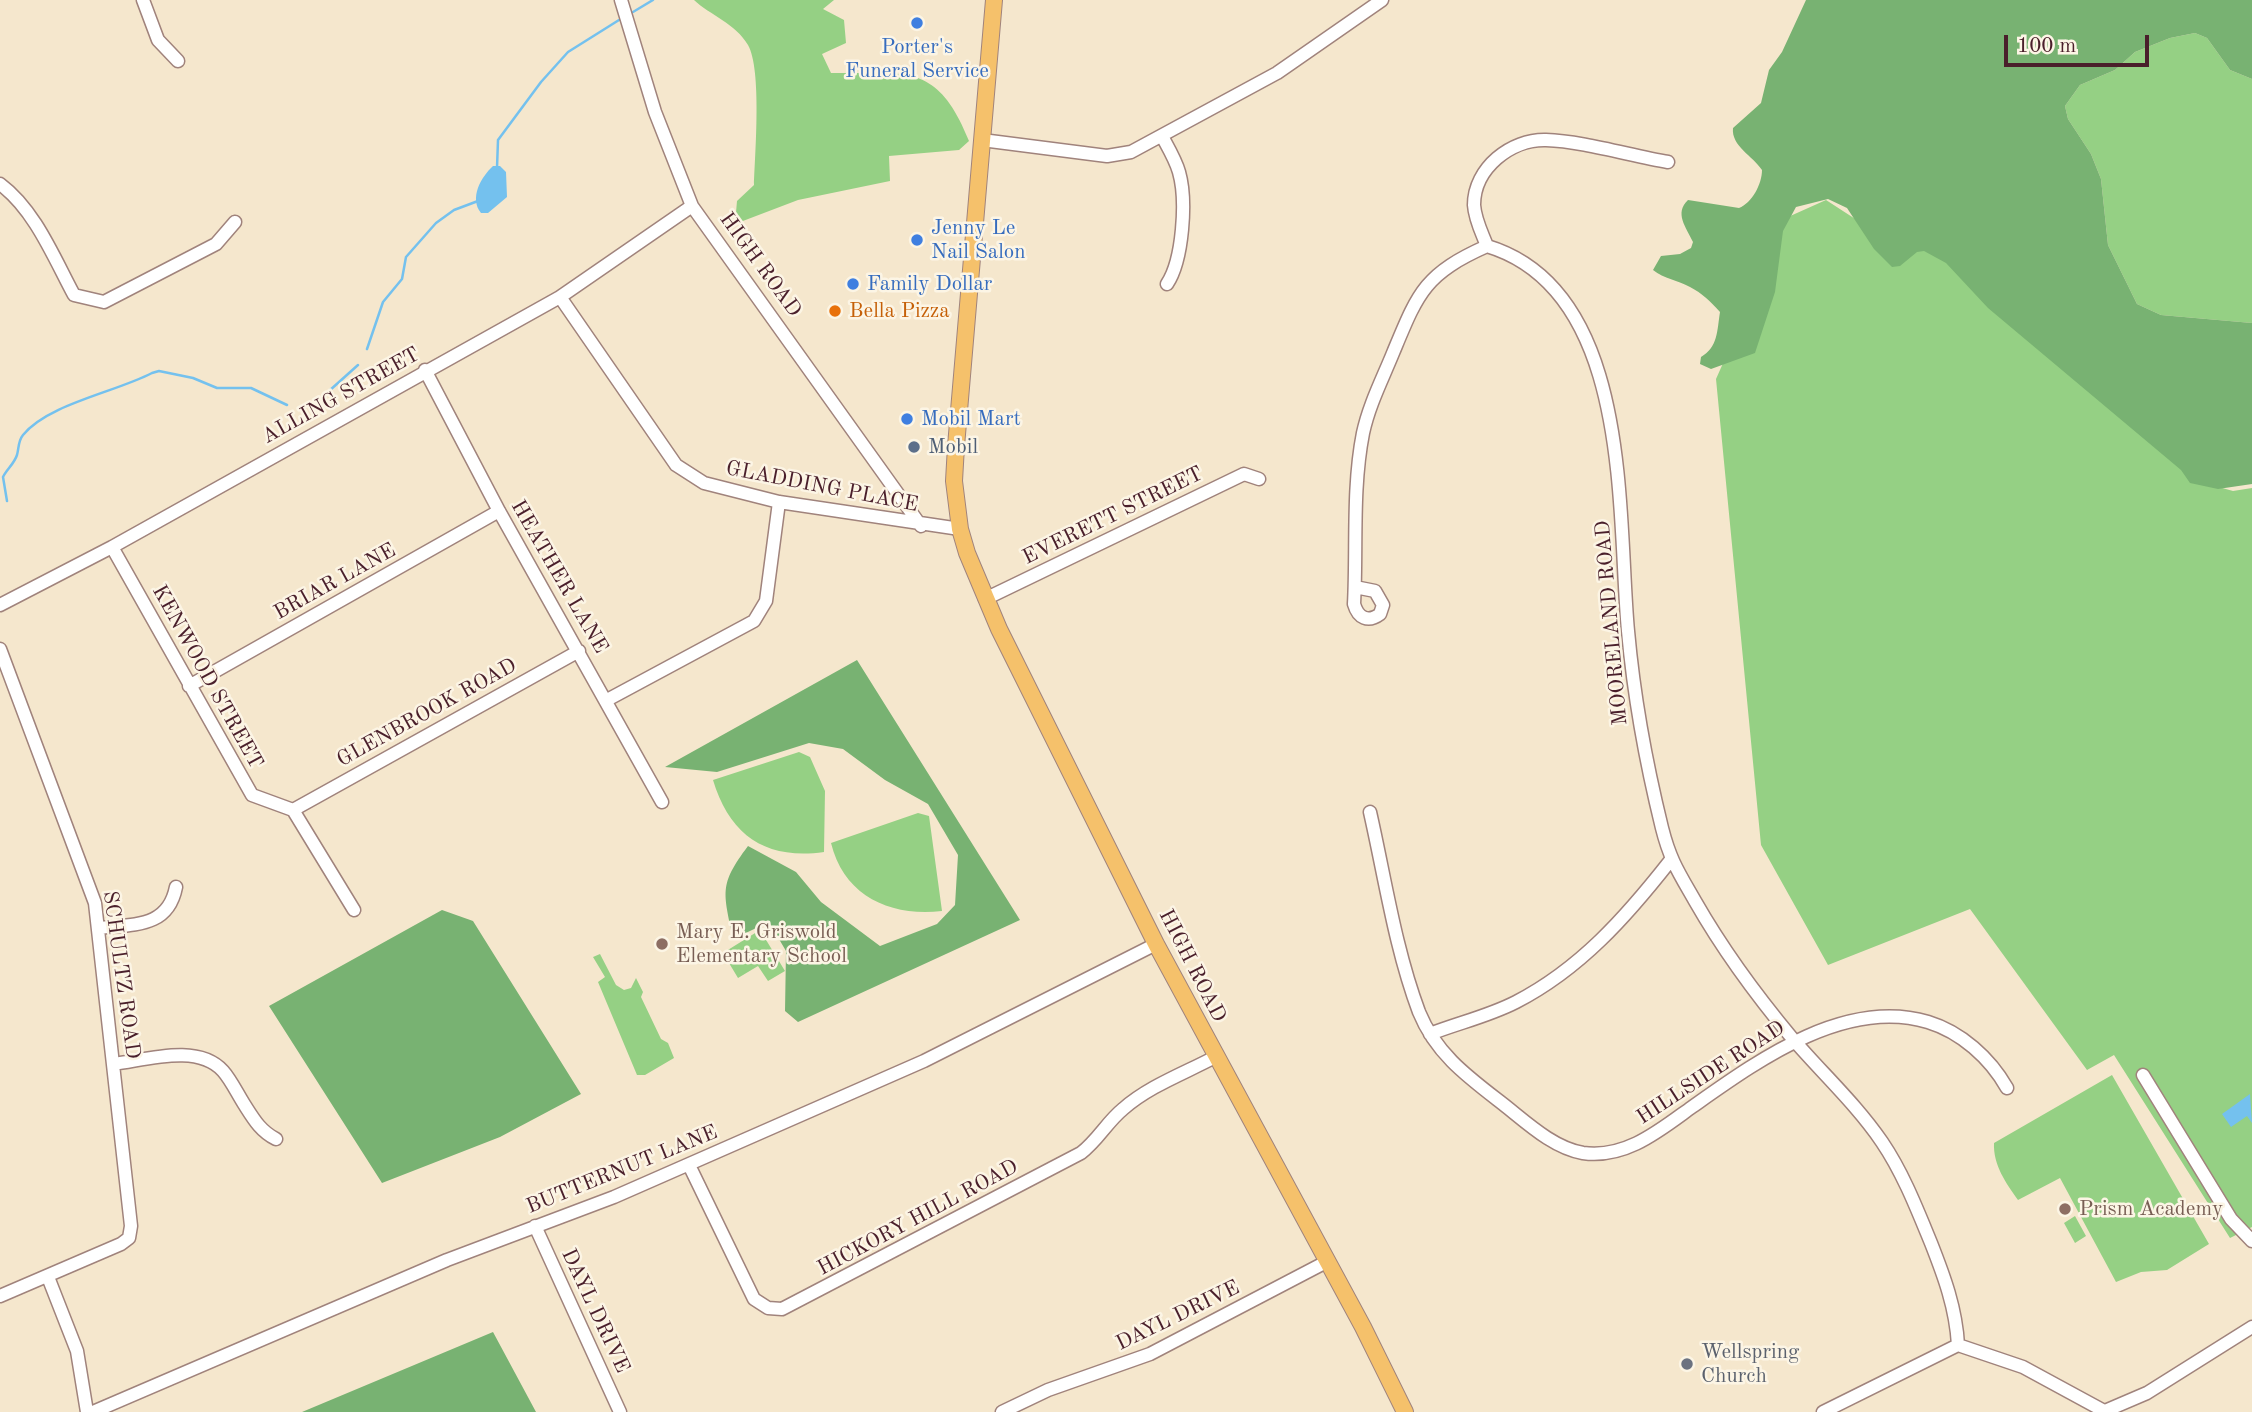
<!DOCTYPE html>
<html>
<head>
<meta charset="utf-8">
<style>
	body { margin:0 }
	#map { position:relative; width:2252px; height:1412px; overflow:hidden; background:#f5e7cd; font-family:"Old Standard TT",serif }
	canvas { display:block }
	.scale { position:absolute; left:2004px; top:35px; width:145px; height:32px; box-sizing:border-box; border:4px solid #4a1f2b; border-top:0; padding-left:9px; font-size:21px; line-height:24px; white-space:nowrap; color:#4a1f2b; -webkit-text-stroke:5px #fcf5e5; paint-order:stroke }
</style>
</head>
<body>
<div id="map">
<canvas width="2252" height="1412"></canvas>
<div class="scale">100 m</div>
</div>
<script>
const ctx = document.querySelector('canvas').getContext('2d');
ctx.lineJoin = 'round';
function fillPath(path, color) { ctx.fillStyle = color; ctx.fill(path, 'evenodd'); }
function stroke(path, color, width, dash) { ctx.strokeStyle = color; ctx.lineWidth = width; ctx.lineCap = dash ? 'butt' : 'round'; ctx.setLineDash(dash || []); ctx.stroke(path); }
function write(font, color, halo, rows, align = 'center') {
  ctx.font = font + ' "Old Standard TT",serif'; ctx.lineWidth = 5; ctx.setLineDash([]); ctx.textBaseline = 'middle'; ctx.strokeStyle = halo; ctx.fillStyle = color; for (const [text, x, y, turn = 0] of rows) {
    ctx.save(); ctx.translate(x, y); ctx.rotate((+turn || 0) * Math.PI / 180); ctx.textAlign = isNaN(turn) ? turn : align; if (halo) ctx.strokeText(text, 0, 0); ctx.fillText(text, 0, 0); ctx.restore();
  }
}
const green = new Path2D(`
	M694 0H834L823 9 844 20 846 43 822 54 831 73C905 74 937 61 969 141L959 150 889 156 890 181 798 200 735 224 737 201 754 185C755 154 762 70 748 45 736 24 710 15 694 0Z
	M2195 33 2207 38 2230 70 2252 79V323L2161 315 2137 304 2108 245 2101 179 2091 154 2068 119 2065 106 2080 85 2115 70 2135 52 2170 38Z
	M1826 200 1863 224 1930 253 1980 281 2201 482 2233 491 2252 488V1227L2230 1238 2114 1055 2087 1070 1970 909 1828 965 1761 845 1716 379 1788 217Z
	M799 752 810 757 825 791 824 852C766 860 730 836 713 780Z
	M918 813 929 816 942 911C890 917 844 896 831 843Z
	M760 930 785 971 768 981 758 966 738 978 723 953Z
	M600 954 616 985 624 990 631 988 636 978 643 992 641 997 661 1039 668 1043 674 1058 645 1075H637L598 982 605 977 593 957Z
	M2112 1075 2209 1244 2167 1270 2141 1272 2116 1282 2060 1178 2018 1200C2006 1183 1993 1165 1994 1143Z
	M2075 1216 2086 1236 2075 1243 2064 1223Z`);
const forest = new Path2D(`
	M1806 0H2252V79L2230 70 2207 38 2195 33 2170 38 2135 52 2115 70 2080 85 2065 106 2068 119 2091 154 2101 179 2108 245 2137 304 2161 315 2252 323V484L2218 489 2190 483 2181 470 1988 308 1946 263 1924 251 1917 252 1900 266 1892 267 1874 249 1847 208 1828 199 1796 207 1783 231 1775 292 1755 353 1711 369 1700 364 1701 357C1718 347 1717 331 1720 312 1711 302 1702 293 1690 287 1678 280 1664 279 1653 270L1661 256 1680 254 1691 248 1693 242C1686 227 1674 213 1688 200L1739 208C1752 203 1762 184 1762 170 1753 156 1731 146 1733 128L1761 103 1769 70 1782 52Z
	M857 660 1020 920 798 1022 785 1011 786 951 769 922 733 939C724 892 718 886 748 846L796 872 821 902 880 946 937 924 955 905 958 855 928 804 885 780 843 749 809 743 717 772 665 767Z
	M442 910 473 921 581 1094 500 1137 382 1183 269 1006Z
	M493 1332 536 1412H302Z`);
const water = new Path2D(`
	M493 166H500L506 172 507 197 488 213H481C469 198 481 177 493 166Z
	M2250 1094 2252 1123 2247 1116 2231 1127 2222 1114Z`);
const stream = new Path2D(`
	M633 12 653 0
	M497 168 498 140 541 82 568 52 619 20
	M367 349 383 302 402 279 406 257 436 223 454 210 478 201
	M329 391 358 365
	M7 501 3 477C7 469 14 464 17 455 19 448 18 441 23 435 48 404 116 392 152 373L159 371 193 378 217 388H251L287 405`);
const minor = new Path2D(`
	M143 0 158 40 178 61
	M621 0 655 112 692 206 921 526
	M1163 138C1169 149 1176 161 1179 172 1187 200 1183 260 1167 284
	M982 140 1107 156 1131 152 1277 73 1382 0
	M0 184C35 210 54 258 74 295L104 302 216 244 235 222
	M1487 246C1482 233 1475 220 1474 205 1474 168 1511 139 1546 140 1582 141 1632 156 1668 162
	M560 297 676 465 704 483 779 502 960 529
	M425 370 499 511 662 802
	M112 547 252 795 293 810 354 910
	M1355 587 1375 591 1383 605 1380 614C1368 623 1358 618 1354 604 1357 548 1352 489 1363 433 1369 405 1382 380 1393 353 1418 293 1424 274 1487 246 1633 290 1617 513 1628 631 1634 698 1646 763 1662 828 1670 860 1679 873 1695 901 1723 950 1756 995 1792 1038 1822 1073 1856 1104 1882 1142 1903 1173 1917 1209 1931 1243 1944 1276 1956 1308 1958 1345
	M985 599 1244 474 1259 479
	M0 605 112 547 560 297 692 206
	M0 649 95 903 131 1226 129 1238 121 1244 0 1296
	M189 686 499 511
	M607 700 754 621 766 601 779 502
	M293 810 579 651
	M1370 812C1385 878 1395 948 1419 1012 1436 1054 1468 1077 1503 1104 1526 1122 1553 1148 1583 1153 1626 1159 1660 1130 1692 1107 1756 1062 1844 997 1928 1022 1961 1032 1990 1058 2007 1088
	M99 928C134 924 168 928 176 887
	M1430 1034C1458 1023 1489 1016 1516 1002 1580 969 1626 917 1670 861
	M114 1064C146 1060 198 1043 223 1071 231 1080 237 1093 244 1104 253 1118 260 1131 276 1139
	M2143 1075 2231 1219 2252 1241
	M689 1165 754 1299 768 1308 782 1309 1081 1153C1098 1140 1107 1122 1123 1109 1149 1086 1185 1073 1215 1057
	M535 1226 620 1412
	M48 1277 77 1351 87 1412
	M2105 1411 2147 1393 2252 1327
	M93 1412 447 1260 614 1197 924 1061 1156 944
	M1002 1412 1048 1390 1150 1354 1328 1261
	M1823 1412 1958 1345 2023 1367 2106 1412`);
const major = new Path2D(`
	M994 0 956 446 954 481 960 529 967 553 999 629 1156 944 1363 1327 1405 1412`);
const markers = [
	[917,23,7,"#3f7fe0"],
	[917,240,7,"#3f7fe0"],
	[853,284,7,"#3f7fe0"],
	[835,311,7,"#e8710a"],
	[907,419,7,"#3f7fe0"],
	[914,447,7,"#5c6f8a"],
	[662,944,7,"#8d6e63"],
	[2065,1209,7,"#8d6e63"],
	[1687,1364,7,"#6b7280"]
];
const shopNames = [
	["Porter's",917,47,"center"],
	["Funeral Service",917,71,"center"],
	["Jenny Le",931,228],
	["Nail Salon",931,252],
	["Family Dollar",867,284],
	["Mobil Mart",921,419]
];
const streetNames = [
	["HIGH ROAD",760,265,54],
	["ALLING STREET",341,396,-29],
	["GLADDING PLACE",822,487,11],
	["EVERETT STREET",1113,516,-26],
	["HEATHER LANE",559,577,60],
	["BRIAR LANE",335,582,-29],
	["MOORELAND ROAD",1612,623,-95],
	["KENWOOD STREET",207,677,61],
	["GLENBROOK ROAD",427,713,-29],
	["HIGH ROAD",1192,966,63],
	["SCHULTZ ROAD",121,975,82],
	["HILLSIDE ROAD",1711,1073,-33],
	["BUTTERNUT LANE",622,1170,-22],
	["HICKORY HILL ROAD",918,1218,-28],
	["DAYL DRIVE",595,1311,65],
	["DAYL DRIVE",1178,1316,-26]
];
const foodNames = [
	["Bella Pizza",849,311]
];
const serviceNames = [
	["Mobil",928,447]
];
const educationNames = [
	["Mary E. Griswold",676,932],
	["Elementary School",676,956],
	["Prism Academy",2079,1209]
];
const worshipNames = [
	["Wellspring",1701,1352],
	["Church",1701,1376]
];
fillPath(green, '#95d084');
fillPath(forest, '#78b272');
fillPath(water, '#74c1ee');
stroke(stream, '#74c1ee', 2.5);
stroke(minor, '#a0837c', 15);
stroke(major, '#a0837c', 18);
stroke(minor, '#fff', 12);
stroke(major, '#f5c16b', 16);
for (const [x, y, r, color] of markers) { const dot = new Path2D(); dot.arc(x, y, r, 0, 2 * Math.PI); ctx.fillStyle = color; ctx.fill(dot); stroke(dot, '#fcf5e5', 2.5); }
write('21px', '#366cbe', '#fcf5e5', shopNames, 'left');
write('21px', '#4a1f2b', '#fcf5e5', streetNames);
write('21px', '#c56008', '#fcf5e5', foodNames, 'left');
write('21px', '#4e5e75', '#fcf5e5', serviceNames, 'left');
write('21px', '#785e54', '#fcf5e5', educationNames, 'left');
write('21px', '#5b616d', '#fcf5e5', worshipNames, 'left');
</script>
</body>
</html>
